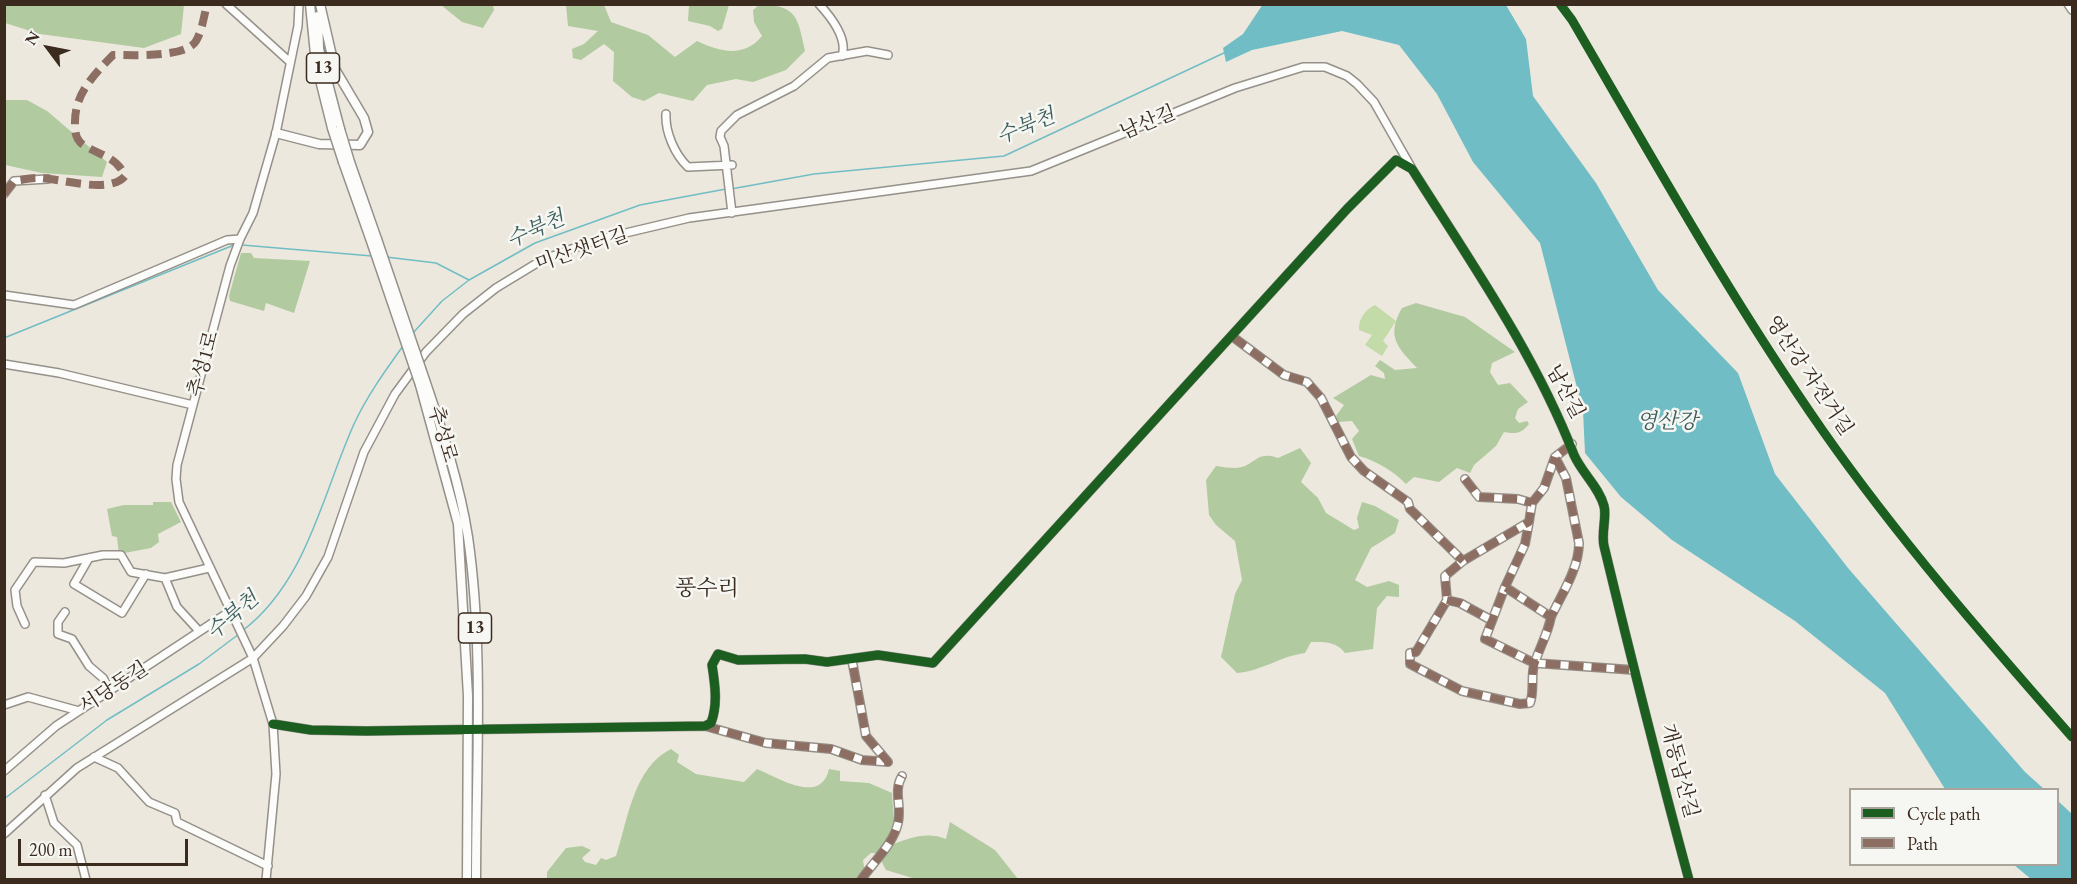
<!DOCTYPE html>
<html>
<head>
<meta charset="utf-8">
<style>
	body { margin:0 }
	#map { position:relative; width:2077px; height:884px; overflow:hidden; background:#ece8de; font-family:"EB Garamond",serif }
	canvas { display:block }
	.frame { position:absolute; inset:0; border:6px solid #3b2a1e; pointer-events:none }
	.legend { position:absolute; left:1849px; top:788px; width:210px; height:78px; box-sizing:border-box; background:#f6f6f2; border:2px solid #aba49d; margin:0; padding:8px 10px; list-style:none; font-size:18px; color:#3b2a1e }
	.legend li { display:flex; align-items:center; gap:12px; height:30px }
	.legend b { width:30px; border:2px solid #aba49d }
	.north { position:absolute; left:18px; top:18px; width:60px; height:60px; -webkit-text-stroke:4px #f6f6f2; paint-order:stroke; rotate:302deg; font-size:16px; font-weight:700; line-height:24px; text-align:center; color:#3b2a1e }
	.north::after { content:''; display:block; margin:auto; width:21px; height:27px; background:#3b2a1e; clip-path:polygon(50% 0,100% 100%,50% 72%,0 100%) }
	.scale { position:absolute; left:18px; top:839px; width:170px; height:27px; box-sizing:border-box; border:3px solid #3b2a1e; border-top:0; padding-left:8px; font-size:18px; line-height:21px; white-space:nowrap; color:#3b2a1e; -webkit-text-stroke:4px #f6f6f2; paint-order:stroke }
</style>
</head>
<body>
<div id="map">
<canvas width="2077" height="884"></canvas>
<div class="frame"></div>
<ul class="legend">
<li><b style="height:8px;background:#1b5e20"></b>Cycle path</li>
<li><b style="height:8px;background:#8d6e63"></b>Path</li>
</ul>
<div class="north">N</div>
<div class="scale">200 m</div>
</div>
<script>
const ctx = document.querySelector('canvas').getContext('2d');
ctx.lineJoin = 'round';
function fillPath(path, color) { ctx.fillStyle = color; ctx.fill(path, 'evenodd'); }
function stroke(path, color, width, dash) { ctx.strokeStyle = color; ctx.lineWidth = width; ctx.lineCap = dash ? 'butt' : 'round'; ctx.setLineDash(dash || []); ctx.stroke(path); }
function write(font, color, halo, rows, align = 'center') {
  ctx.font = font + ' "EB Garamond","Noto Serif KR",serif'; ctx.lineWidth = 5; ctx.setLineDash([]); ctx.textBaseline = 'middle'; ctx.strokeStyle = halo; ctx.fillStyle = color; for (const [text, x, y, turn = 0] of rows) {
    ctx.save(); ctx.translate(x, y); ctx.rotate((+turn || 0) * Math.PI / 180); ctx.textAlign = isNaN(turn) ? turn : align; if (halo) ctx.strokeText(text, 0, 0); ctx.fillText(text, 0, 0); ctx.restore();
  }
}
const green = new Path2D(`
	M1375 305 1396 321 1383 341 1388 346 1382 356 1365 345 1372 335 1359 330C1358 319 1366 309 1375 305Z`);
const forest = new Path2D(`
	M4 5 5 4 184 5 181 34 144 48 40 34 5 23Z
	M441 5H493L494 10 483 28 462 22Z
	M566 5H604L611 22 648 35 675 57 697 41C720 52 744 58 762 36L754 22 753 10 759 5C797 4 798 18 805 51L786 70 753 82 736 79 707 85 693 101 659 93 644 101 632 97 613 81 614 52 604 44 581 60 573 58 572 49 584 44 598 31 568 26Z
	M689 5H729L722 29 718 31 710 26 688 21Z
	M5 100H27L47 111 107 162 102 177 42 173 5 165Z
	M241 253H251L254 258 310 261 294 313 266 303 264 311 230 301 229 296Z
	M1416 303 1465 317 1515 352 1492 363 1490 372 1498 385 1510 383 1528 402 1518 409 1515 418 1519 423 1527 421 1529 424C1521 434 1516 434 1504 432L1496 446 1474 465 1470 473 1457 468 1439 482 1414 477 1406 484C1393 471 1377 461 1359 456L1352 439 1359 431 1352 421 1338 422 1336 416 1344 405 1333 398 1371 375 1385 379 1384 373 1375 366 1380 360 1395 370 1417 368C1397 347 1386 336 1402 308Z
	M1300 448 1311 463 1301 482 1318 498 1326 513 1354 530 1359 528 1357 518 1362 502 1375 506 1399 520 1395 533 1371 548 1355 580 1367 587 1389 581 1399 585V597L1387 596 1377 608 1373 649 1345 653C1336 641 1324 642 1311 642L1305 653C1281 656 1262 671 1237 673L1221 657 1235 594 1242 580 1235 541 1216 525 1209 515 1206 480 1216 466C1222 467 1230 468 1236 468 1255 467 1255 450 1278 458Z
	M153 502H171L181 522 158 534 159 542 151 548 119 554 117 537 112 536 107 509 124 505H153Z
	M671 749 679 755 677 762 696 774 744 782 757 769C777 777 821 806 829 769L840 771V781L869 783 892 793 894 821 886 841 891 845C909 838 927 831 946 839L950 822 995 850 1018 879 919 880 886 870 877 853H871L863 860 866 879 547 880V872L566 848 582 846 591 850 582 858 585 862 596 865 601 858 606 860 616 856C628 820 633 768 671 749Z`);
const water = new Path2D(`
	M1263 4 1506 5 1526 39 1533 96 1596 183 1658 290 1738 373 1775 474 1848 568 2025 772 2044 789H1945L1885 693 1795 621 1672 540 1621 497 1585 453 1583 411 1540 243 1473 162 1437 94 1399 45 1342 31 1252 50 1226 62 1223 48 1243 34Z
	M2058 801 2072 814V879H2031L2014 865 2058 864Z`);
const stream = new Path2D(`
	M731 189 814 174 1004 156 1226 52
	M242 245 372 256
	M386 257 436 263 469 280
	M413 333 442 301 469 280 535 243 640 205 726 189
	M4 338 234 245
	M242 631C307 582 322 495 354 424 367 396 385 371 403 346
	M4 799 107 720 199 664 239 634`);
const minor = new Path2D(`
	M226 4 290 62
	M819 4C831 17 848 38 842 56
	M2068 4 2072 10
	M666 114C665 132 675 155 688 167L732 165
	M4 194 14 181 48 179
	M732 213 724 146 720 137 721 131 737 115 794 86 828 58 867 51 888 55
	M4 295 74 305 227 240 240 239
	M1233 337 1284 375 1307 382 1321 398 1351 457 1364 471 1408 502 1410 509 1463 561
	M4 364 59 373 193 405
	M1572 444 1555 457 1566 478 1579 543C1579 569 1561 595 1551 617L1505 587 1485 639 1534 663 1634 670
	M1465 479 1479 497 1518 499 1532 503
	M89 558 74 584 122 613 146 574
	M165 578 177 607 199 631
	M1505 587 1525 544 1529 522
	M1447 600 1460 603 1491 620
	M65 612 58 622V634L72 639 89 666 103 678 110 690
	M1551 617C1548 633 1540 647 1535 662 1530 674 1535 690 1530 703L1520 704 1462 691 1410 664V653L1416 652 1447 600 1445 576 1463 561 1529 522 1532 503 1544 488 1555 457
	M25 624 17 606 15 590 34 562 64 563 103 555H121L131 572 165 578 209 568
	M4 705 28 697 79 711
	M273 724 311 730 366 731 705 726 711 723C718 705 715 684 712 665L718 654 738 660 805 659 827 662 878 655 933 663 1347 209 1396 160 1412 169C1470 261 1535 354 1574 455 1582 473 1599 487 1604 506 1607 517 1601 533 1604 546 1631 658 1659 769 1689 880
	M705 726 766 743 831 749 862 760 888 762 866 736 852 660
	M94 757 118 768 149 802 175 813 177 822 268 866
	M4 771 56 726 229 612
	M45 795 54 823 77 845 86 880
	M4 834 77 768 253 658 283 626 306 596 328 557 364 452 395 394 426 352 463 314 496 288 542 260 596 240 689 218 1031 171 1235 88 1303 67H1325L1347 76 1357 84 1374 102 1411 167
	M266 880 276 774 273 724 253 658 179 502 176 479 177 465 230 266 240 239 253 213 276 133 298 26 299 4
	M861 880C873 862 893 845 898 823 902 806 893 791 902 776`);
const major = new Path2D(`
	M310 4 316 64 332 128
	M318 16 319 49 340 129
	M276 133 319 144 360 145 368 132 364 118 335 69 320 4
	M343 162 372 244
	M350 162 377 239
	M426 383C443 433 460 485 468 537 484 647 476 768 476 880
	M420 385 458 524 468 696 467 880`);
const majorBridge = new Path2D(`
	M332 128 343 162
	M340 129 350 162
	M377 239 426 383
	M372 244 420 385`);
const quiet = new Path2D(`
	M4 194 14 181C22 180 30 178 38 178 60 178 109 195 125 176 117 157 100 155 85 146 75 140 75 132 75 122 75 93 94 75 113 55 132 55 186 58 196 41 202 31 204 16 207 4
	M1233 337 1284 375 1307 382 1321 398 1351 457 1364 471 1408 502 1410 509 1463 561
	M1572 444 1555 457 1566 478 1579 543C1579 569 1561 595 1551 617L1505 587 1485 639 1534 663 1634 670
	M1465 479 1479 497 1518 499 1532 503
	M1505 587 1525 544 1529 522
	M1447 600 1460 603 1491 620
	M1551 617C1548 633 1540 647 1535 662 1530 674 1535 690 1530 703L1520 704 1462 691 1410 664V653L1416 652 1447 600 1445 576 1463 561 1529 522 1532 503 1544 488 1555 457
	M705 726 766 743 831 749 862 760 888 762 866 736 852 660
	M861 880C873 862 893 845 898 823 902 806 893 791 902 776`);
const cycleway = new Path2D(`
	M1560 4 1572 20C1653 159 1731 299 1823 431 1898 538 1986 639 2072 737
	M273 724 311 730 366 731 705 726 711 723C718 705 715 684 712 665L718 654 738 660 805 659 827 662 878 655 933 663 1347 209 1396 160 1412 169C1470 261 1535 354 1574 455 1582 473 1599 487 1604 506 1607 517 1601 533 1604 546 1631 658 1659 769 1689 880`);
const shields = [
	[323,68,33],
	[475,628,33]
];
const shieldNames = [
	["13",323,68],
	["13",475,628]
];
const streetNames = [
	["남산길",1148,123,-22],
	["미산샛터길",582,250,-19],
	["추성1로",204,364,-75],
	["영산강 자전거길",1809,376,56],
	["남산길",1565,392,62],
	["추성로",442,434,74],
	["서당동길",114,688,-33],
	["개동남산길",1679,771,75]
];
const waterNames = [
	["수북천",1026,127,-22],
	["수북천",536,230,-24],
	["영산강",1667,422],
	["수북천",233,616,-41]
];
const quarterNames = [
	["풍수리",707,589]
];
fillPath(green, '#c3daa9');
fillPath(forest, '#b1ca9f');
fillPath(water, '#71bdc5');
stroke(stream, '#71bdc5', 1.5);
stroke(minor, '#959089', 10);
stroke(major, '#959089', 11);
stroke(minor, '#fcfcfa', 7);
stroke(major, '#fcfcfa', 8);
stroke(majorBridge, '#959089', 11, []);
stroke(majorBridge, '#fcfcfa', 8);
stroke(quiet, '#8d6e63', 8, [15, 8]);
stroke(cycleway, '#1b5e20', 9);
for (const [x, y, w] of shields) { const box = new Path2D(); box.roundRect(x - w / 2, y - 15, w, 30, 4.5); ctx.fillStyle = '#f6f6f2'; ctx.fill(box); stroke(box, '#3b2a1e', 1.5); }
write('bold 18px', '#3b2a1e', null, shieldNames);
write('20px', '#3b2a1e', '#f6f6f2', streetNames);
write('italic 21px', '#3b5e5c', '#f6f6f2', waterNames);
write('22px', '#3b2a1e', '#f6f6f2', quarterNames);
</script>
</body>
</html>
